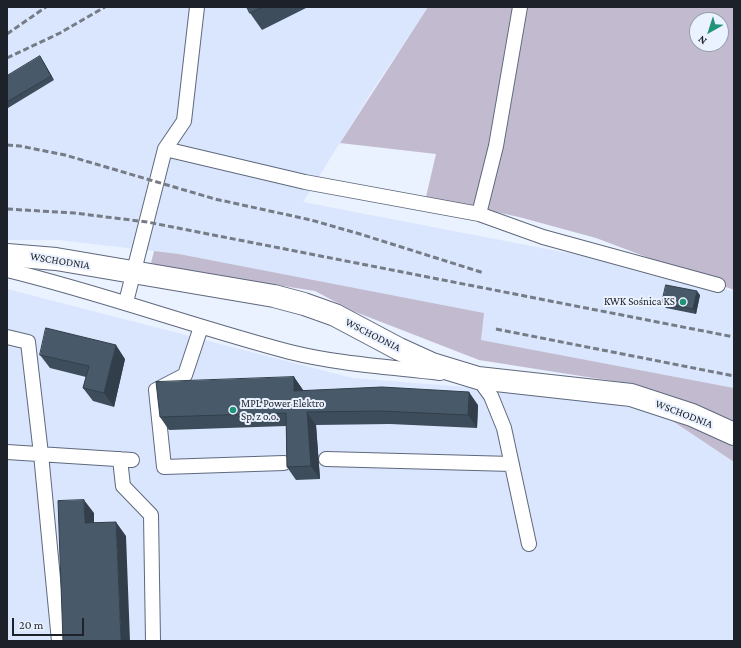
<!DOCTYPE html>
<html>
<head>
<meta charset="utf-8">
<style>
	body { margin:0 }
	#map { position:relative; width:741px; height:648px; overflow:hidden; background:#eaf1ff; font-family:"Crimson Pro",serif }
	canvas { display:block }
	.frame { position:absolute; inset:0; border:8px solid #1d2129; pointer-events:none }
	.north { position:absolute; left:689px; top:12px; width:40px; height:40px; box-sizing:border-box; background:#eaf1ff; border:1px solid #989ea9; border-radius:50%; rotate:219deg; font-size:11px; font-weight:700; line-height:16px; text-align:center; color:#1d2129 }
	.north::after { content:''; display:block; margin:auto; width:14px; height:18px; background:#219376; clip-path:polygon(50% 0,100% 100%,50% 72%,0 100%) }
	.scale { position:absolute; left:12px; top:618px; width:72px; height:18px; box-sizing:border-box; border:2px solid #1d2129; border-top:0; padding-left:5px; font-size:12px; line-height:14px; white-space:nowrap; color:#1d2129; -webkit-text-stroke:3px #eaf1ff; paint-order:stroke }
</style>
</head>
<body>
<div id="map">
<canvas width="741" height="648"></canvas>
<div class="frame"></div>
<div class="north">N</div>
<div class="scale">20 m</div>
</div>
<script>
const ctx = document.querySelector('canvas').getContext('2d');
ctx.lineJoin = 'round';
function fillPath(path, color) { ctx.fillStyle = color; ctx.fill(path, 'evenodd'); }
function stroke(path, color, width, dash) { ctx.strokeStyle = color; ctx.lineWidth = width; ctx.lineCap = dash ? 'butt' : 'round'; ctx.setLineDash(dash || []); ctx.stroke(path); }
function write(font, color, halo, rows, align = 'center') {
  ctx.font = font + ' "Crimson Pro",serif'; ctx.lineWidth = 4; ctx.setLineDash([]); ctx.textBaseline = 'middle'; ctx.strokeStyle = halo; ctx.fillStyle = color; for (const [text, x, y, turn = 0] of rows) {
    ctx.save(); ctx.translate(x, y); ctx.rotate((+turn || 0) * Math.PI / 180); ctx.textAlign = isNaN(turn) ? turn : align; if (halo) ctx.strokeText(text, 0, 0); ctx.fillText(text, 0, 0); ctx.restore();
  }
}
const built = new Path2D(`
	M7 7H428L372 91 303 202 583 256 645 274 734 291V388L480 340 483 313 179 254 59 240H7Z
	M7 289 352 378 581 396 665 416 734 462V641H7Z`);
const green = new Path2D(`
	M428 7H734V290L596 238 519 217 426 197 436 154 340 143ZM697 20H721V44H697Z
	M154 251 179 254 484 313 481 340 734 388V425L638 385 479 360 353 311 315 291 168 268 151 263Z
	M665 416 734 444V462Z`);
const service = new Path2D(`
	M165 149 305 182 479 214 543 237 718 285
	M479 214 496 146 520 7
	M7 270C102 293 195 327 290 352 338 364 390 367 440 373
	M126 302 165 149 184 121 197 7
	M201 327 185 375 156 390 164 467 284 463
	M7 337 28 342 41 454 59 641
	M474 377 478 378 491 396 504 428 529 544
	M7 452 132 460
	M120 459 123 486 151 515 153 641
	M326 459 512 464`);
const minor = new Path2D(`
	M7 255 56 259 274 296 304 304 335 315 399 349 432 364 478 378 631 395 692 415 734 434`);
const rail = new Path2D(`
	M7 34 46 7
	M7 58 60 33 105 7
	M7 145 20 146 65 155 215 199 311 220 360 234 484 273
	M7 209 74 213 147 222 734 337
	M496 329 734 376`);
const wall = new Path2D(`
	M247 7H308L262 30 250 13Z
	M43 61 54 80 8 108H7V76Z
	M700 295 696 314 666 308 662 303Z
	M40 355 125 359 114 407 93 401 83 388 86 377 50 368Z
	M294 377 303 390 478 405 477 428 390 424 316 425 320 479 296 480 287 467 286 426 169 430 160 417Z`);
const shadedWall = new Path2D(`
	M40 56 43 61 54 80 51 76Z
	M697 291 700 295 696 314 693 309Z
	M116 345 125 359 114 407 104 393Z
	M294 377 303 390V404L294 391Z
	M469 392 478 405 477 428 468 415Z
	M307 412 316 425 320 479 311 466Z
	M84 500 94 513V536L85 523Z
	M116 522 126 536 130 641H121Z`);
const building = new Path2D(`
	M247 7H262L250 13Z
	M40 56 51 76 7 102V76Z
	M666 285 697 291 693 309 662 303Z
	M46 328 116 345 104 393 83 388 89 366 40 355Z
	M294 377V391L382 387 469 392 468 415 381 411 307 412 311 466 287 467 286 413 160 417 156 382Z
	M84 500 85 523 116 522 121 641H63L58 501Z`);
const markers = [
	[683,302,4,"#219376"],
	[233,410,4,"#219376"]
];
const streetNames = [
	["WSCHODNIA",60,261,9],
	["WSCHODNIA",373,335,27],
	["WSCHODNIA",684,414,21]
];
const poiNames = [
	["KWK Sośnica KS",675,302],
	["MPL Power Elektro",241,404,"left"],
	["Sp. z o.o.",241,417,"left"]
];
fillPath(built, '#d9e6fe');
fillPath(green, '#c2bbd0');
stroke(service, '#5f697d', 16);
stroke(minor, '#5f697d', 24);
stroke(service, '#fff', 14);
stroke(minor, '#fff', 22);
stroke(rail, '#767c86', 3, [6, 3]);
fillPath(wall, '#3e4d5b');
fillPath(shadedWall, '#323f4a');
fillPath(building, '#485a6a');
stroke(building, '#323f4a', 1);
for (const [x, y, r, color] of markers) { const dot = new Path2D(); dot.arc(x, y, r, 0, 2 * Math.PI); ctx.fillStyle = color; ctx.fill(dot); stroke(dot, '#eaf1ff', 1.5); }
write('11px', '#1d2129', '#eaf1ff', streetNames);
write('11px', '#1d2129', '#eaf1ff', poiNames, 'right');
</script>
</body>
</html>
